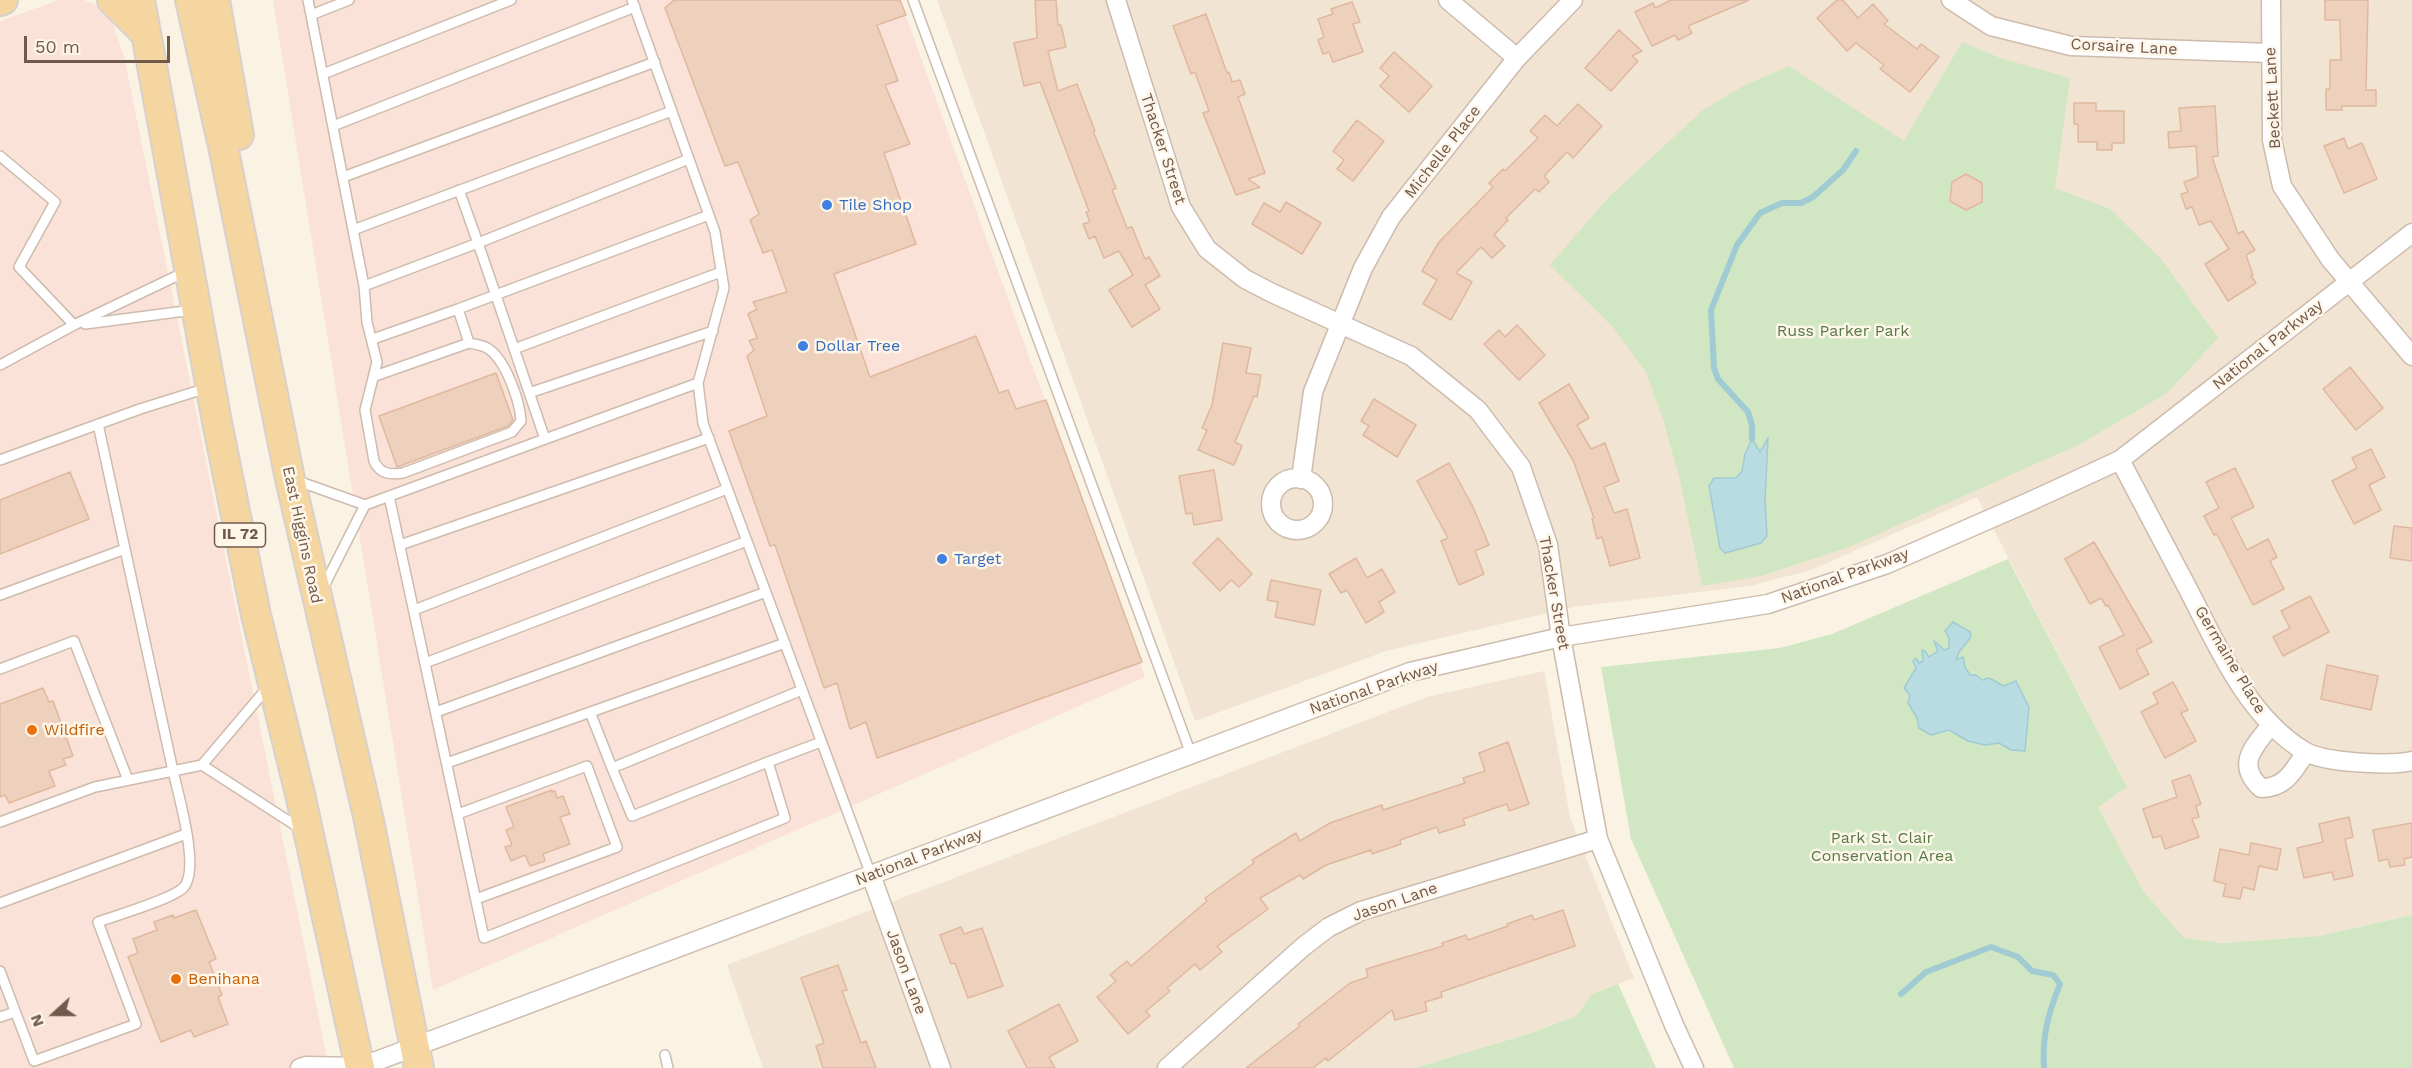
<!DOCTYPE html>
<html>
<head>
<meta charset="utf-8">
<style>
	body { margin:0 }
	#map { position:relative; width:2412px; height:1068px; overflow:hidden; background:#faf2e3; font-family:"Work Sans",sans-serif }
	canvas { display:block }
	.north { position:absolute; left:24px; top:984px; width:60px; height:60px; -webkit-text-stroke:4px #fef6e9; paint-order:stroke; rotate:249deg; font-size:16px; font-weight:700; line-height:24px; text-align:center; color:#71594b }
	.north::after { content:''; display:block; margin:auto; width:21px; height:27px; background:#71594b; clip-path:polygon(50% 0,100% 100%,50% 72%,0 100%) }
	.scale { position:absolute; left:24px; top:36px; width:146px; height:27px; box-sizing:border-box; border:3px solid #71594b; border-top:0; padding-left:8px; font-size:18px; line-height:21px; white-space:nowrap; color:#71594b; -webkit-text-stroke:4px #fef6e9; paint-order:stroke }
</style>
</head>
<body>
<div id="map">
<canvas width="2412" height="1068"></canvas>
<div class="north">N</div>
<div class="scale">50 m</div>
</div>
<script>
const ctx = document.querySelector('canvas').getContext('2d');
ctx.lineJoin = 'round';
function fillPath(path, color) { ctx.fillStyle = color; ctx.fill(path, 'evenodd'); }
function stroke(path, color, width, dash) { ctx.strokeStyle = color; ctx.lineWidth = width; ctx.lineCap = dash ? 'butt' : 'round'; ctx.setLineDash(dash || []); ctx.stroke(path); }
function write(font, color, halo, rows, align = 'center') {
  ctx.font = font + ' "Work Sans",sans-serif'; ctx.lineWidth = 5; ctx.setLineDash([]); ctx.textBaseline = 'middle'; ctx.strokeStyle = halo; ctx.fillStyle = color; for (const [text, x, y, turn = 0] of rows) {
    ctx.save(); ctx.translate(x, y); ctx.rotate((+turn || 0) * Math.PI / 180); ctx.textAlign = isNaN(turn) ? turn : align; if (halo) ctx.strokeText(text, 0, 0); ctx.fillText(text, 0, 0); ctx.restore();
  }
}
const residential = new Path2D(`
	M937 0H2412V915L2319 936 2222 943 2184 939 2142 891 2098 806 2127 787 1977 497 1811 570 1750 586 1573 607 1386 651 1195 721Z
	M1544 671 1570 817 1634 978 1592 994 1576 1016 1531 1033 1415 1068H763L727 965 1427 697Z`);
const commercial = new Path2D(`
	M59 0H84L108 10 124 56 329 1068H0V21Z
	M273 0H900L1145 677 433 990Z`);
const green = new Path2D(`
	M1962 42 2003 59 2070 78 2055 188 2110 209 2161 259 2218 338 2167 393 2080 444 1849 547 1761 576 1702 586 1680 480 1664 423 1646 372 1613 327 1550 265 1608 198 1703 110 1745 85 1789 66 1904 141Z
	M2008 559 2127 787 2098 807 2143 891 2184 938 2222 943 2319 936 2412 915V1068H1734L1631 839 1601 667 1780 648 1832 634Z
	M1618 984 1656 1068H1415L1531 1033 1576 1016 1592 994Z`);
const water = new Path2D(`
	M1768 438 1765 499 1767 536 1761 543 1725 553 1720 548 1709 486 1714 478H1736L1742 471 1745 454 1752 439 1760 452Z
	M1953 622 1970 632 1971 637 1959 652 1956 660 1963 657 1965 667 1970 675H1976L1982 680 1989 678 2004 686 2016 681 2029 707 2025 751 2011 750 1999 743 1985 745 1968 741 1949 730 1931 735 1919 728 1917 718 1908 703 1910 695 1904 688 1916 668 1913 661 1916 658 1919 663 1923 661 1922 650 1925 651 1929 657 1938 651 1934 641 1945 650 1949 648V638L1945 631Z`);
const stream = new Path2D(`
	M1752 439V425L1748 412 1718 379 1714 368 1711 310 1737 245 1760 213 1782 203H1801L1813 197 1843 170 1856 151
	M1901 994 1926 972 1991 947 2018 957 2032 971 2053 975 2060 984C2048 1014 2042 1036 2044 1068`);
const building = new Path2D(`
	M674 0H900L906 15 877 25 898 81 885 85 910 144 884 153 916 244 834 274 870 377 976 336 999 393 1008 390 1016 409 1046 400 1142 662 877 758 866 722 850 729 837 683 824 688 775 545 770 546 729 431 767 416 747 356 754 350 749 341 757 338 748 314 757 309 753 302 787 292 772 250 763 253 750 220 759 214 738 162 725 166 665 8Z
	M1035 0H1056L1058 25H1061L1066 47 1048 51 1058 91 1077 84 1095 131H1093L1116 188 1112 190 1127 228 1132 227 1145 259 1149 257 1160 276 1145 285 1160 309 1132 327 1109 290 1133 275 1119 251 1104 258 1095 236 1089 239 1083 224 1090 222 1086 212 1089 211 1040 82 1024 86 1014 43 1037 38Z
	M1671 0H1749L1688 26 1692 33 1678 40 1675 35 1652 46 1635 12 1653 3 1655 8Z
	M1837 0H1843L1858 18 1873 4 1888 21 1884 24 1917 49 1921 44 1939 57 1910 92 1880 69 1884 65 1856 43 1847 51 1817 18Z
	M2325 0H2368L2366 90H2376V106H2342V110H2326V89H2330V60H2341L2340 20H2325Z
	M1352 2 1360 22 1353 24 1363 52 1333 62 1329 52 1323 54 1318 40 1324 37 1318 19 1333 14 1331 9Z
	M1206 14 1227 73 1229 72 1232 82 1240 80 1245 94 1238 97 1265 173 1248 179 1260 187 1236 195 1203 113 1209 111 1195 72 1191 74 1173 26Z
	M1619 30 1642 51 1632 56 1638 61 1611 91 1585 68Z
	M1394 52 1432 86 1409 112 1380 86 1389 76 1380 68Z
	M2074 103H2096V111H2124V143H2112V150H2097V142H2078V124H2074Z
	M1578 104 1602 126 1573 158 1567 152 1544 176 1549 182 1539 192 1535 189 1506 218 1508 220 1494 235 1505 246 1492 258 1481 247 1456 273 1472 282 1451 320 1423 304 1437 280 1422 271 1439 242 1493 187 1489 183 1503 169 1505 171 1538 138 1530 131 1545 115 1557 126Z
	M2215 106 2218 156 2212 157 2238 234 2243 231 2255 250 2246 255 2253 275 2251 276 2256 283 2228 301 2205 264 2229 249 2211 221 2199 225 2192 207 2186 209 2181 194 2188 192 2184 182 2198 177 2196 146 2169 148 2168 132 2181 131 2179 108Z
	M1357 120 1384 141 1353 181 1337 169 1344 160 1333 151Z
	M2344 138 2348 149 2362 143 2377 179 2344 193 2324 146Z
	M1966 174 1982 183V202L1966 210 1950 201 1952 182Z
	M1286 202 1321 223 1302 254 1252 224 1264 203 1280 212Z
	M1517 325 1545 355 1519 380 1484 344 1499 330 1505 337Z
	M1223 343 1251 348 1246 373 1261 375 1257 397 1254 396 1235 442 1242 446 1234 465 1198 450 1207 430 1202 428 1212 405Z
	M2350 367 2383 408 2356 430 2323 389Z
	M496 373 513 420 508 426 397 467 379 416Z
	M1569 384 1589 418 1577 425 1591 449 1605 443 1619 481 1604 487 1614 513 1627 509 1640 558 1610 566 1602 537 1597 539 1592 519 1594 518 1573 460 1539 403Z
	M1374 399 1416 425 1397 457 1363 435 1369 426 1361 421Z
	M2371 449 2385 477 2369 485 2381 510 2354 524 2332 481 2357 468 2352 458Z
	M1449 463 1473 507 1489 545 1475 551 1484 574 1459 585 1441 541 1448 538 1417 481Z
	M2235 468 2254 507 2231 518 2247 550 2268 539 2277 557 2270 561 2284 589 2253 605 2217 534 2214 535 2204 516 2219 508 2206 482Z
	M1214 470 1222 520 1194 525 1192 513 1186 514 1179 476Z
	M70 472 89 519 0 554V500Z
	M2394 526 2412 528V561L2390 558Z
	M1218 538 1252 574 1239 587 1231 580 1220 591 1193 563Z
	M2094 542 2152 642 2136 650 2149 674 2120 689 2099 647 2124 635 2108 605 2106 606 2101 598 2090 604 2065 559Z
	M1356 558 1367 578 1382 569 1395 592 1379 602 1384 612 1366 623 1347 590 1341 593 1329 574Z
	M1271 580 1321 590 1314 625 1275 617 1278 602 1267 600Z
	M2310 596 2329 632 2283 656 2273 637 2290 628 2281 611Z
	M2327 665 2378 676 2371 710 2321 699Z
	M2173 682 2188 710 2181 713 2196 741 2165 758 2141 712 2158 703 2153 693Z
	M43 688 49 702 53 701 73 756 63 759 66 765 49 771 55 786 9 803 5 795 0 797V704Z
	M1508 742 1529 804 1509 811 1507 804 1463 819 1465 825 1439 833 1437 827 1400 840 1401 844 1372 854 1371 850 1326 865 1303 879 1300 875 1260 898 1268 909 1217 946 1222 952 1200 970 1195 964 1167 988 1170 991 1146 1011 1150 1016 1128 1034 1097 997 1116 981 1110 975 1127 961 1131 966 1207 901 1205 898 1254 863 1252 860 1296 833 1300 841 1330 823 1382 805 1383 810 1465 783 1463 778 1485 771 1479 753Z
	M2190 775 2201 804 2196 806 2199 817 2192 819 2199 837 2165 849 2161 836 2153 838 2143 809 2177 797 2172 781Z
	M552 790V792L555 791 557 798 563 796 570 814 560 817 570 844 543 854 545 861 530 866 525 855 511 861 505 847 512 845 506 830 514 827 506 807Z
	M2349 817 2353 837 2345 839 2353 876 2334 880 2332 872 2304 878 2297 848 2323 842 2319 824Z
	M2412 823V857L2404 859 2405 865 2390 867 2388 859 2379 861 2373 830Z
	M2251 843 2281 849 2277 870 2259 866 2254 890 2243 887 2240 899 2223 896 2226 884 2214 881 2220 849 2249 855Z
	M196 910 216 959 209 962 222 995 218 997 228 1024 194 1037 191 1030 161 1042 128 957 138 953 133 939 157 930 154 922 173 915 174 918Z
	M1563 910 1575 946 1441 992 1442 997 1425 1002 1427 1011 1395 1020 1392 1010 1328 1061 1326 1058 1313 1068H1246L1300 1026 1298 1024 1350 983 1368 977 1366 969 1443 946 1442 943 1466 935 1468 940 1508 926 1507 924 1532 915 1534 920Z
	M961 927 964 934 982 928 1003 986 968 998 955 963 951 964 940 935Z
	M838 965 847 990 842 991 861 1043 866 1041 876 1068H823L816 1046 824 1043 801 978Z
	M1059 1004 1078 1041 1049 1057 1055 1068H1027L1008 1031Z`);
const lane = new Path2D(`
	M308 0 311 15
	M349 0 311 15 364 286 478 243 459 190
	M632 0 715 232 724 288 698 383 703 423 871 875
	M913 0 1191 754
	M323 74 511 0
	M333 126 635 7
	M0 156 55 202 19 267 74 325
	M343 177 655 62
	M353 230 672 111
	M364 286 367 322 377 362 365 410 374 461C380 474 390 475 403 473L512 432 521 421C520 401 505 358 487 348 482 345 475 344 469 343L375 376
	M85 324 193 310
	M373 339 458 309
	M469 343 458 309 709 215
	M514 349 721 272
	M0 365 74 325 185 272
	M529 393 713 331
	M545 439 478 243 689 159
	M0 460 140 409 207 388
	M295 480 365 505 698 383
	M389 496 484 938 785 818 768 762 821 742
	M400 545 709 438
	M323 588 365 505
	M0 595 125 549
	M414 610 727 489
	M425 663 747 541
	M0 669 74 641 128 780
	M436 712 766 592
	M590 712 612 768 802 690
	M447 763 785 643
	M202 765 301 829
	M612 768 632 816 768 762
	M458 814 587 766 617 847 476 899
	M0 822 95 787 173 771 98 424
	M0 903 186 834
	M0 971 34 1061 136 1024 98 922C115 916 172 899 183 888 201 871 178 794 173 771L202 765 268 687
	M0 1017 15 1012
	M665 1055 668 1068`);
const street = new Path2D(`
	M1116 0 1181 207 1207 249 1245 279 1272 293 1411 356 1478 410 1521 467 1548 545 1561 637 1598 839 1674 1025 1694 1068
	M1448 0 1517 58
	M1951 0 1991 26 2071 46 2270 53
	M2271 0 2272 140 2282 186 2330 259 2412 356
	M2120 460C2143 503 2165 546 2188 589 2218 647 2247 716 2304 751 2324 763 2389 766 2412 761
	M1271 504a26 26 0 1 1 52 0a26 26 0 1 1-52 0Z
	M1301 479 1313 392 1363 268 1391 217 1517 58 1573 0
	M2271 725C2254 747 2235 764 2261 788 2286 788 2293 771 2306 752
	M871 875 941 1068
	M300 1068 306 1066 360 1067
	M358 1068 1410 672 1561 637 1768 604 1887 564 2031 501 2120 460 2412 233
	M1167 1068 1304 946 1329 927 1361 911 1598 839`);
const primary = new Path2D(`
	M112 0 146 34
	M140 0 217 422 256 615 300 794 360 1068
	M190 0 223 146 290 479 369 821 419 1068
	M215 0 239 135
	M0 1 3 0`);
const markers = [
	[827,205,6,"#3f7fe0"],
	[803,346,6,"#3f7fe0"],
	[942,559,6,"#3f7fe0"],
	[32,730,6,"#e8710a"],
	[176,979,6,"#e8710a"]
];
const shields = [
	[240,535,51]
];
const shieldNames = [
	["IL 72",240,535]
];
const streetNames = [
	["Corsaire Lane",2124,47,3],
	["Beckett Lane",2273,98,-93],
	["Thacker Street",1163,149,72],
	["Michelle Place",1443,152,-52],
	["National Parkway",2268,345,-38],
	["East Higgins Road",302,535,78],
	["National Parkway",1845,576,-20],
	["Thacker Street",1554,593,80],
	["Germaine Place",2230,660,59],
	["National Parkway",1374,688,-19],
	["National Parkway",919,857,-21],
	["Jason Lane",1395,902,-19],
	["Jason Lane",906,972,70]
];
const shopNames = [
	["Tile Shop",839,205],
	["Dollar Tree",815,346],
	["Target",954,559]
];
const parkNames = [
	["Russ Parker Park",1843,331],
	["Park St. Clair",1882,838],
	["Conservation Area",1882,856]
];
const foodNames = [
	["Wildfire",44,730],
	["Benihana",188,979]
];
fillPath(residential, '#f1e4d2');
fillPath(commercial, '#fae2d8');
fillPath(green, '#d1e7c3');
fillPath(water, '#b9dce2');
stroke(water, '#a0cbd3', 1.5);
stroke(stream, '#a0cbd3', 6);
fillPath(building, '#eed1bd');
stroke(building, '#dfb89f', 1.5);
stroke(lane, '#cdbcae', 12);
stroke(street, '#cdbcae', 21);
stroke(primary, '#d7d1cd', 32);
stroke(lane, '#fff', 9);
stroke(street, '#fff', 18);
stroke(primary, '#f5d6a0', 28);
for (const [x, y, r, color] of markers) { const dot = new Path2D(); dot.arc(x, y, r, 0, 2 * Math.PI); ctx.fillStyle = color; ctx.fill(dot); stroke(dot, '#fef6e9', 2); }
for (const [x, y, w] of shields) { const box = new Path2D(); box.roundRect(x - w / 2, y - 12, w, 24, 4.5); ctx.fillStyle = '#fef6e9'; ctx.fill(box); stroke(box, '#71594b', 1.5); }
write('bold 15px', '#71594b', null, shieldNames);
write('16px', '#71594b', '#fef6e9', streetNames);
write('16px', '#366cbe', '#fef6e9', shopNames, 'left');
write('16px', '#557b47', '#fef6e9', parkNames);
write('16px', '#c56008', '#fef6e9', foodNames, 'left');
</script>
</body>
</html>
